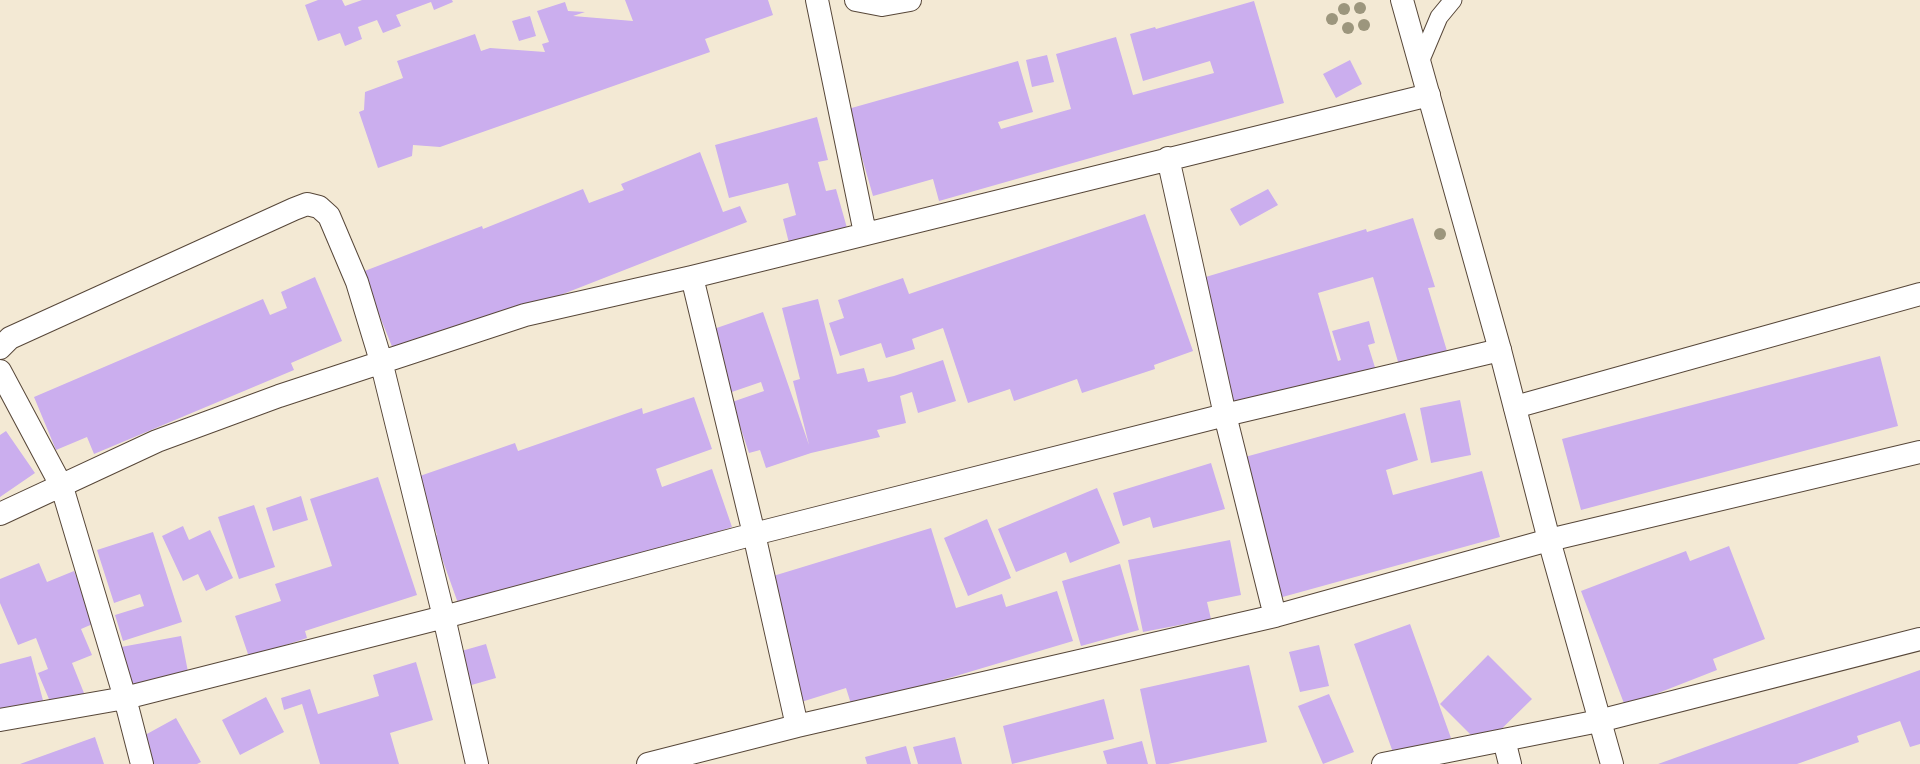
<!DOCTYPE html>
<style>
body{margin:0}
canvas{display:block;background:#f3e9d4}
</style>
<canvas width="1920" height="764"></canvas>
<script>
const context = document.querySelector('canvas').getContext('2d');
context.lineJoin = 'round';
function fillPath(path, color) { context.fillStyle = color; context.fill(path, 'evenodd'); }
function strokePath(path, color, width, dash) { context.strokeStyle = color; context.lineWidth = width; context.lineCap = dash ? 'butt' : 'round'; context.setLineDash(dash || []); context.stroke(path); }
const building = new Path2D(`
 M318 0H342L345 6 362 0H452L453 2 434 10 431 2 396 15 401 26 383 33 377 20 358 27 362 39 345 46 340 33 318 41 305 5Z
 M625 0H768L773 15 705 39 710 52 440 147 413 145 412 156 378 168 359 112 364 110 365 92 403 78 397 61 475 34 481 51 490 48 545 52 542 44 549 42 537 11 565 2 568 11 585 12 573 16 633 21Z
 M1254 1 1284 103 939 201 933 179 873 196 848 109 1018 61 1033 112 998 122 1001 129 1071 109 1056 54 1116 37 1133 95 1214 73 1210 61 1143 81 1130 34 1155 27 1156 29Z
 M530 16 536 36 519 41 512 21Z
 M1047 55 1054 82 1032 87 1026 60Z
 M1350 60 1362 84 1336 98 1323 74Z
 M817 117 828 160 818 162 826 191 836 189 847 228 789 243 783 219 796 215 788 183 729 198 715 145Z
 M700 152 723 212 740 206 747 222 397 359 362 272 482 226 483 229 583 189 589 203 624 190 621 184Z
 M1268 189 1278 205 1240 226 1230 209Z
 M1145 214 1193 351 1154 365 1155 369 1082 393 1077 379 1014 401 1010 389 968 403 943 328 912 339 915 349 886 358 881 343 840 356 829 323 844 318 838 300 903 278 909 294Z
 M1413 218 1435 287 1428 288 1447 351 1399 365 1373 277 1318 293 1338 361 1341 360 1332 331 1369 321 1375 343 1368 345 1378 377 1292 403 1287 389 1233 405 1199 279 1366 229 1367 232Z
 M315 277 342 341 291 363 294 370 94 454 87 437 56 450 34 397 263 299 270 315 287 308 281 292Z
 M818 299 837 374 864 368 868 382 894 376 943 360 956 401 918 413 912 392 900 396 906 423 877 430 880 437 811 453 766 468 760 450 749 453 732 402 764 391 761 382 726 394 705 332 763 312 809 445 793 381 800 379 782 308Z
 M1880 356 1898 426 1581 510 1562 439Z
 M694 397 712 449 656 469 662 487 712 469 732 527 464 620 434 536 437 535 417 477 515 443 518 451 642 408 643 414Z
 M1460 400 1471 455 1431 463 1420 408Z
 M1405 413 1418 460 1386 470 1393 495 1482 471 1500 537 1268 601 1245 457Z
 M6 431 35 473 0 497V435Z
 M1211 463 1225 509 1153 528 1150 517 1123 526 1113 493Z
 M378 477 417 595 305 631 307 638 249 657 235 616 281 601 275 584 332 566 310 499Z
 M1097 488 1120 543 1070 563 1066 552 1016 572 998 529Z
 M301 496 308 520 273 531 266 508Z
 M254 505 275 567 239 579 218 517Z
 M987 519 1011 578 968 596 944 538Z
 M183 526 189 540 210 530 233 578 206 591 198 574 183 581 162 536Z
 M931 528 956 608 1002 594 1006 607 1057 591 1073 641 852 707 846 688 798 703 760 580Z
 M153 532 182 622 123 641 115 615 144 606 140 594 114 603 97 550Z
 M1230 540 1241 595 1207 602 1211 619 1143 632 1128 560Z
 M1729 546 1765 639 1713 659 1717 670 1625 706 1581 591 1686 551 1690 561Z
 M39 563 47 582 74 571 95 623 81 629 92 655 72 663 86 698 54 711 38 673 48 669 36 638 18 645 0 603V579Z
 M1120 564 1139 630 1081 646 1062 581Z
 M1410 624 1451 738 1395 758 1354 644Z
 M181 636 189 677 128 688 121 647Z
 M486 644 496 678 468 686 458 652Z
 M1319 645 1329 686 1300 692 1289 652Z
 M1488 655 1532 699 1483 747 1440 704Z
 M31 656 44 704 0 716V664Z
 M416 662 433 720 390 733 399 764H320L302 704 284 710 281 698 310 689 318 714 379 696 373 675Z
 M1249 665 1267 742 1168 764H1156L1140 689Z
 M1920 670V744L1910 747 1900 721 1857 736 1859 742 1797 764H1658Z
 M1329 694 1354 752 1323 764 1298 706Z
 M266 697 284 732 240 755 222 720Z
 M1104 699 1114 739 1012 764 1003 726Z
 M176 718 201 762 197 764H150L136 740Z
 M95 737 104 764H20Z
 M955 737 962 764H918L913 747Z
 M1142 741 1148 764H1107L1103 751Z
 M906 746 911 764H867L865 757Z`);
const service = new Path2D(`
 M1420 62 1439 17 1453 0`);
const minor = new Path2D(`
 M817 0 865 233
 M1168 158 1225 415 1275 616
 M692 277 754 534 797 726
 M0 348 10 338 294 209 307 204 319 207 329 216 357 282 381 361 444 617 477 764
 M0 371 62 487 125 698 142 764
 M1515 407 1920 294
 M0 514 157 441 279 396 525 315 692 277 1429 95
 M0 720 125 698 444 617 754 534 1225 415 1500 350
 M1504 740 1510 764
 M648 764 797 726 1275 616 1549 540 1920 452
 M1383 764 1599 721 1920 639`);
const secondary = new Path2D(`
 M856 0 882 5 910 0
 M1402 0 1500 350 1549 540 1612 764`);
const trees = [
 [1360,8],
 [1344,9],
 [1332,19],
 [1364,25],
 [1348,28],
 [1440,234]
];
fillPath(building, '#cbaeee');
strokePath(service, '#574739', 19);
strokePath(minor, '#574739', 24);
strokePath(secondary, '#574739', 24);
strokePath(service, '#fff', 17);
strokePath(minor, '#fff', 22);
strokePath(secondary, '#fff', 22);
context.fillStyle = '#9c967d';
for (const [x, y] of trees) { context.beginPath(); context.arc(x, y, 6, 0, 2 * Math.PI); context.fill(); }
</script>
